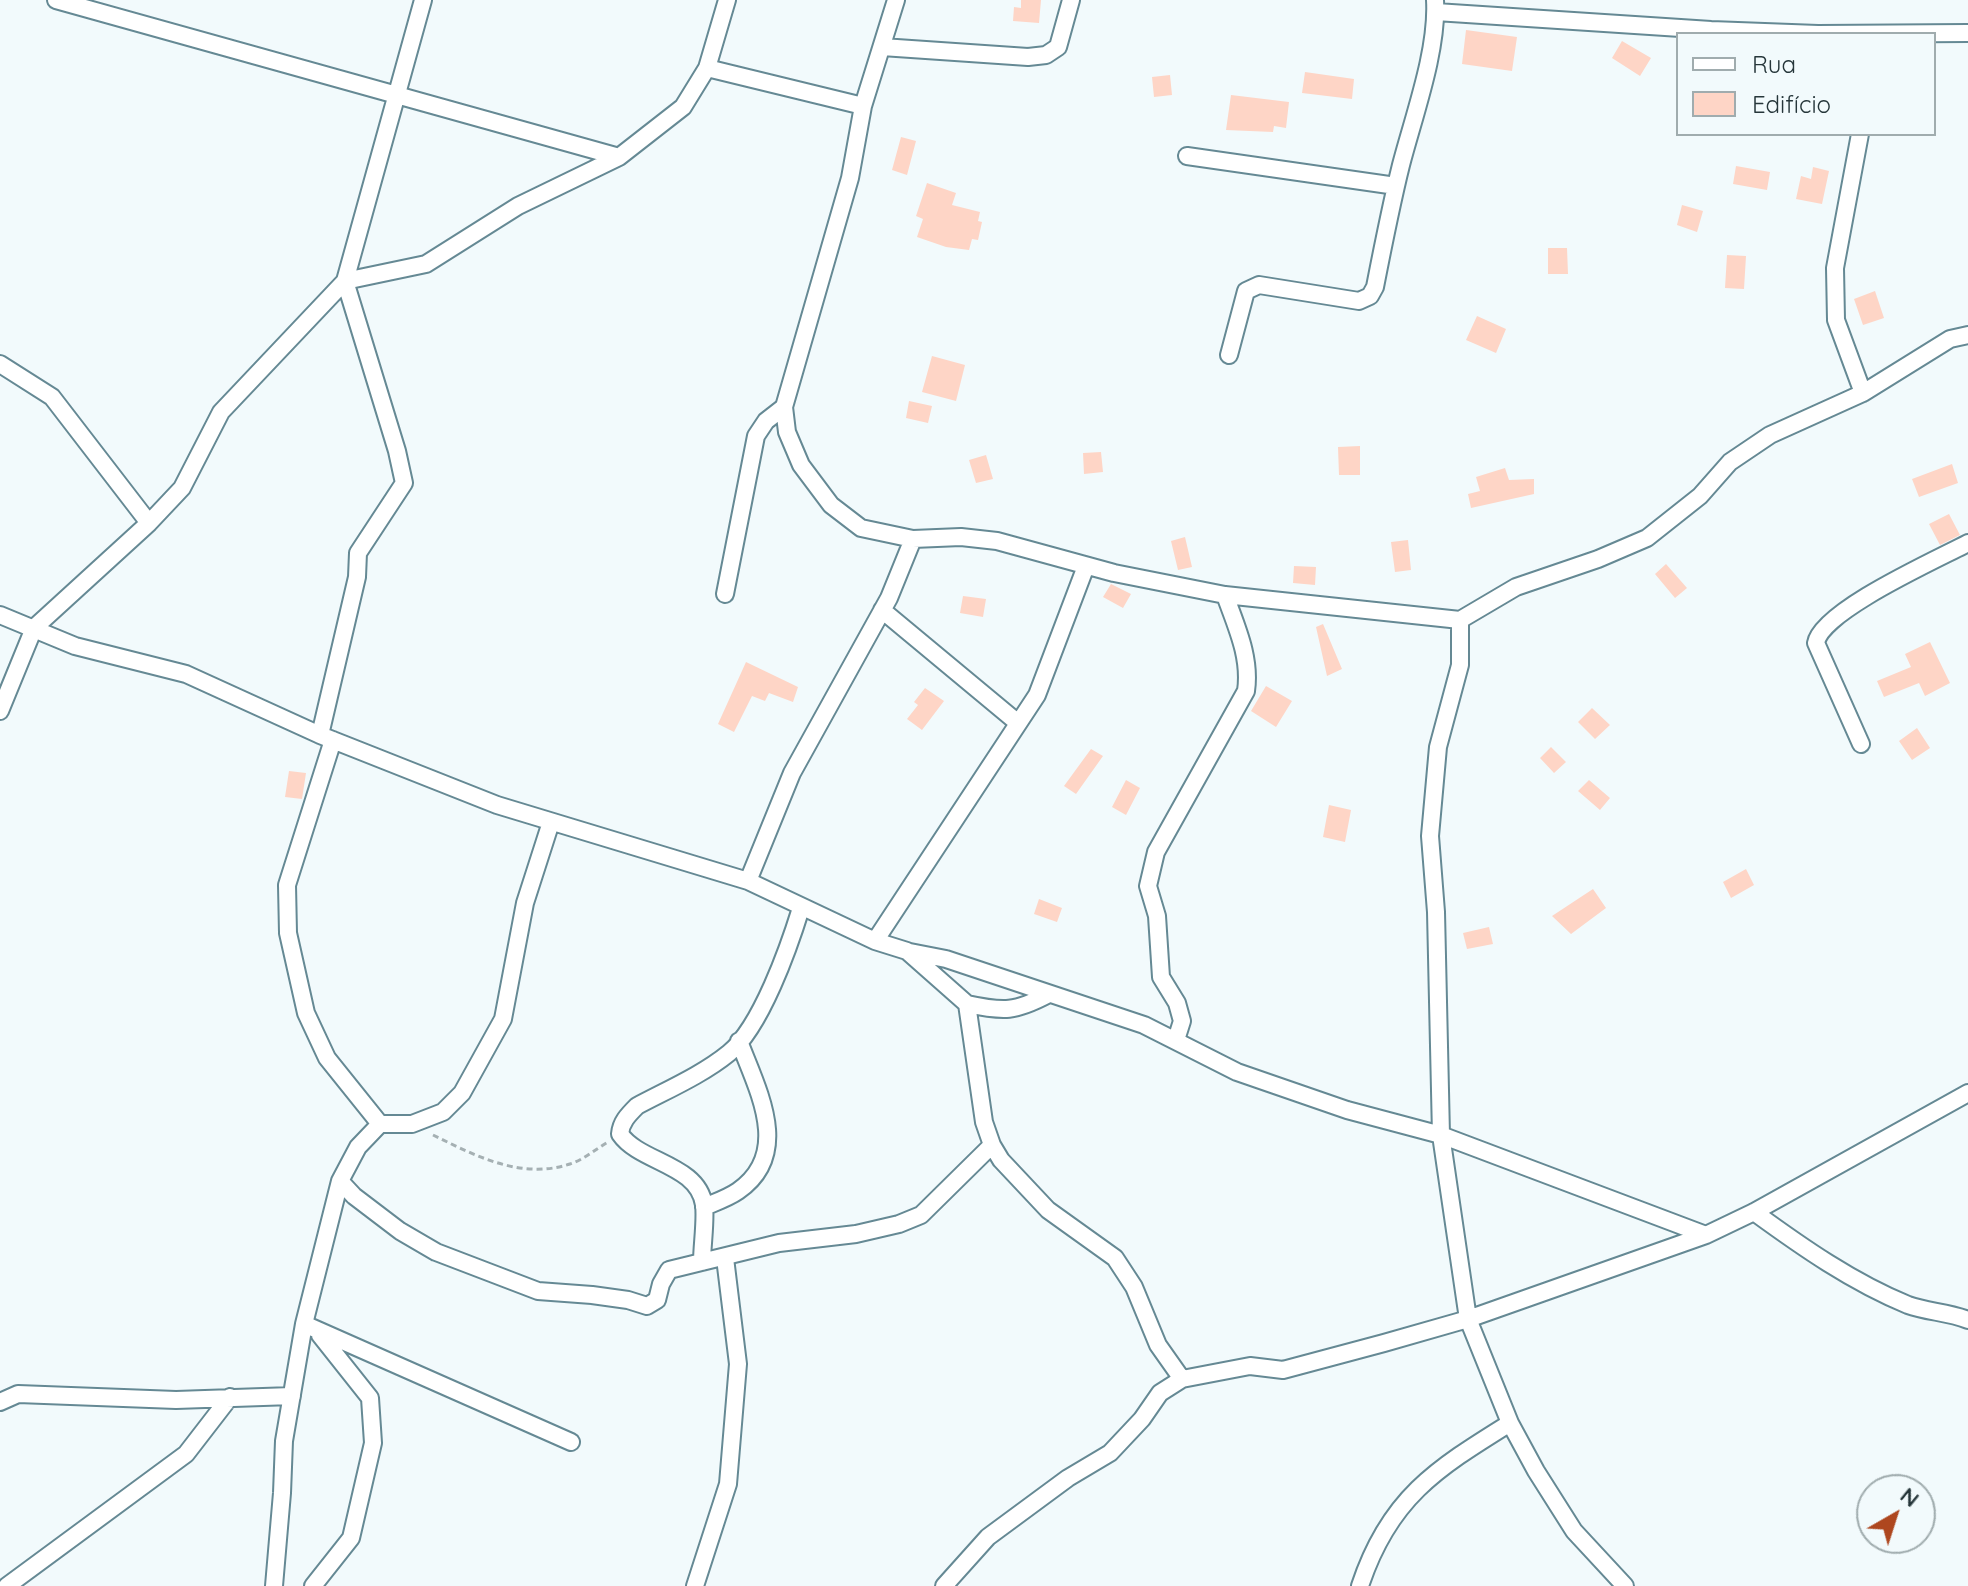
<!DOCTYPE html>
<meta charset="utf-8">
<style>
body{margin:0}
#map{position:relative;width:1968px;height:1586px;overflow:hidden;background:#f2fafc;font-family:Quicksand,sans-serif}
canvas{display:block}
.legend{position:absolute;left:1676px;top:32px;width:260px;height:104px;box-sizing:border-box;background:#f2fafc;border:2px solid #a0acae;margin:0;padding:10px 14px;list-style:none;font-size:24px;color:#26363a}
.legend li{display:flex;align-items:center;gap:16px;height:40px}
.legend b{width:40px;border:2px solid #a0acae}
.north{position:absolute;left:1856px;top:1474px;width:80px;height:80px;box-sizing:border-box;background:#f2fafc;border:2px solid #a0acae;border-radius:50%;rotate:39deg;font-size:22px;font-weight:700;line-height:32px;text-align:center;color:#26363a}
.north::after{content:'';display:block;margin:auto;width:28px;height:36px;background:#ae471f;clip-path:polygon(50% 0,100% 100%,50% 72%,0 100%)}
</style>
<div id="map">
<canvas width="1968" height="1586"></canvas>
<ul class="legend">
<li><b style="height:10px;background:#fff"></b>Rua</li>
<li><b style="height:22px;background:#fed5c6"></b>Edifício</li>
</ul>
<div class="north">N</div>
</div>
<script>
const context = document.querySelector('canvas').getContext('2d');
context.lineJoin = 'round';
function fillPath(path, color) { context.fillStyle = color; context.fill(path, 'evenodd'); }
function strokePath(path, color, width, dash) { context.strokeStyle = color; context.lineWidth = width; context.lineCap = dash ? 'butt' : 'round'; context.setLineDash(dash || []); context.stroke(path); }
const building = new Path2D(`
 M1021 0H1041L1039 23 1013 21 1014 7 1021 8Z
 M1466 30 1517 37 1512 71 1462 64Z
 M1622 41 1651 58 1640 76 1612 58Z
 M1305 72 1354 79 1352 99 1302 93Z
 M1170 75 1172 95 1154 97 1152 77Z
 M1231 95 1289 102 1286 128 1274 126 1273 132 1226 130Z
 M901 137 916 141 907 175 892 170Z
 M1736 166 1770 172 1767 190 1733 184Z
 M1813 167 1829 171 1822 204 1796 199 1801 176 1811 179Z
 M927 183 956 193 952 205 980 212 978 221 982 222 978 240 972 239 969 250 946 247 917 237 923 219 916 216Z
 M1682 205 1703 211 1697 232 1677 225Z
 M1548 248H1567L1568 274H1548Z
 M1727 255 1746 256 1744 289 1725 288Z
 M1875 291 1884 318 1863 325 1854 299Z
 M1477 316 1506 329 1496 353 1466 340Z
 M932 356 965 365 956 401 922 392Z
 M909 401 932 406 928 423 906 418Z
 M1360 446V475H1339L1338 447Z
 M1101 452 1103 472 1084 474 1083 453Z
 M986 455 993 479 976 483 969 460Z
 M1952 464 1958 483 1919 497 1912 479Z
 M1505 468 1509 480 1534 479V494L1471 508 1468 494 1480 491 1476 477Z
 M1949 514 1960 535 1940 545 1929 524Z
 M1185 537 1192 567 1178 570 1171 541Z
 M1408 540 1411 570 1395 572 1391 542Z
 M1666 564 1687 588 1675 598 1655 574Z
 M1294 566 1316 567 1315 585 1293 583Z
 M1111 584 1131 594 1123 608 1103 597Z
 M963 596 986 599 983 617 960 613Z
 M1323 624 1342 669 1327 676 1316 627Z
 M1930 642 1950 683 1925 696 1919 683 1884 697 1877 681 1911 667 1905 654Z
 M746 662 798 687 793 702 769 693 765 701 752 696 734 732 718 724Z
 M1266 686 1292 701 1276 727 1251 711Z
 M925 688 944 701 922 730 907 719 918 705 914 702Z
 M1592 708 1610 725 1595 739 1578 722Z
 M1917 728 1930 748 1912 760 1899 741Z
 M1551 747 1566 762 1554 773 1540 758Z
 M1091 749 1103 756 1076 794 1064 786Z
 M289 771 306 773 302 799 285 797Z
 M1126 780 1140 788 1126 815 1112 807Z
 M1589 780 1610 798 1600 810 1578 791Z
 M1329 805 1351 810 1345 842 1323 837Z
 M1746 869 1754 885 1731 898 1723 882Z
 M1593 889 1606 908 1571 934 1552 916Z
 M1039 899 1062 908 1057 922 1034 914Z
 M1489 927 1493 944 1467 949 1463 933Z`);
const path = new Path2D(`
 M433 1135C476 1156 521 1180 570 1164 583 1160 596 1149 608 1142`);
const minor = new Path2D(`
 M56 0 619 157
 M423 0 345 281 426 264 518 206 619 157 683 107 707 68
 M727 0 707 68 863 106
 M896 0 863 106 850 178 784 407 787 432 801 465 831 505 861 528 913 539 961 537 997 541 1114 573 1225 595 1460 620 1516 587 1598 559 1647 538 1700 496 1730 462 1770 435 1863 393 1950 339 1968 335
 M1436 12 1711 30 1818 34 1968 33
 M882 47 1028 57 1046 55 1058 47 1071 0
 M1860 134 1835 268 1836 320 1863 393
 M1187 156 1396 186
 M1229 355 1246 291 1259 285 1359 301 1370 296 1375 287C1383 246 1391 205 1401 165 1414 115 1438 50 1435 0
 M0 364 52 397 149 523 182 488 221 412 345 281 397 451 404 483 358 553 357 577 320 735
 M725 594 756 436 766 421 784 407
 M882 610 1018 723
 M0 615 75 646 186 674 320 735 497 805 748 881 875 941 907 951 967 1004 984 1122 992 1145 1001 1160 1048 1210 1115 1258 1134 1287 1158 1345 1182 1379
 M1460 620V665L1438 747 1430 836 1436 912 1441 1135 1468 1319 1510 1423 1536 1471 1574 1531 1625 1586
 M0 711 34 628 149 523
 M333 740 287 885 288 933 306 1013 327 1058 380 1124
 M1861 744 1816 643C1821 611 1938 559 1968 543
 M748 881 792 773 889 598 913 539
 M875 941 1037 695 1086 566
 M910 952 946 959 1144 1025 1237 1072 1347 1110 1441 1135 1706 1235
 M967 1004C1004 1012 1015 1012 1049 994
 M1176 1040 1182 1021 1177 1003 1161 977 1157 916 1148 886 1156 852 1246 691C1251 657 1236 626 1225 595
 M340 1181 354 1196 400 1231 436 1252 538 1291 592 1295 628 1300 647 1306 657 1300 661 1284 669 1270 779 1243 856 1234 899 1224 921 1215 992 1145
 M704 1207C716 1202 728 1198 738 1191 793 1153 757 1089 739 1041
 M1754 1212C1802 1247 1852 1282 1908 1305 1927 1312 1949 1312 1968 1320
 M702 1262C702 1246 706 1220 704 1205 698 1164 640 1163 620 1134 621 1122 628 1115 637 1106 667 1090 702 1075 729 1053 761 1027 789 947 801 908
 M304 1324 571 1442
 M0 1402 18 1394 176 1400 292 1396
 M7 1586 186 1454 230 1397
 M274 1586 282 1493 284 1441 304 1324 340 1181 358 1147 380 1124H412L443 1112 462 1093 503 1019 525 903 551 822
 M313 1586 351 1538 373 1443 370 1398 320 1335
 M695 1586 728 1484 738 1364 725 1258
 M944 1586 988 1537 1068 1478 1110 1453 1142 1419 1160 1393 1182 1379 1250 1366 1283 1370 1384 1343 1468 1319 1706 1235 1754 1212 1968 1093
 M1360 1586C1389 1498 1436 1469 1510 1423`);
fillPath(building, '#fed5c6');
strokePath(minor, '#658994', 20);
strokePath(path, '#a5b0b3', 3, [6, 4]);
strokePath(minor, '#fff', 16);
</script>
